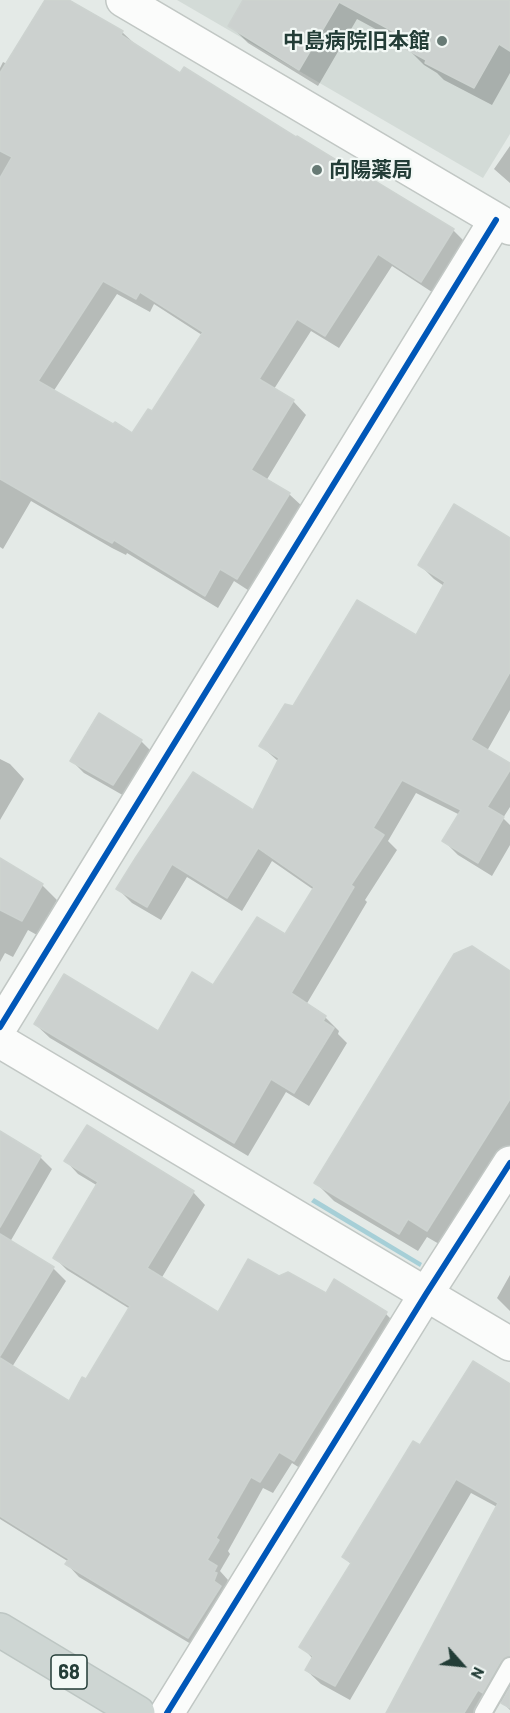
<!DOCTYPE html>
<meta charset="utf-8">
<style>
body{margin:0}
#map{position:relative;width:510px;height:1713px;overflow:hidden;background:#e4eae7;font-family:Barlow,sans-serif}
canvas{display:block}
.north{position:absolute;left:432px;top:1635px;width:60px;height:60px;-webkit-text-stroke:4px #f3f9f6;paint-order:stroke;rotate:117deg;font-size:16px;font-weight:700;line-height:24px;text-align:center;color:#233d37}
.north::after{content:'';display:block;margin:auto;width:21px;height:27px;background:#233d37;clip-path:polygon(50% 0,100% 100%,50% 72%,0 100%)}
</style>
<div id="map">
<canvas width="510" height="1713"></canvas>
<div class="north">N</div>
</div>
<script>
const context = document.querySelector('canvas').getContext('2d');
context.lineJoin = 'round';
function fillPath(path, color) { context.fillStyle = color; context.fill(path, 'evenodd'); }
function strokePath(path, color, width, dash) { context.strokeStyle = color; context.lineWidth = width; context.lineCap = dash ? 'butt' : 'round'; context.setLineDash(dash || []); context.stroke(path); }
function label(font, color, halo, rows, align = 'center') {
  context.font = font + ' Barlow,"Noto Sans JP",sans-serif'; context.lineWidth = 4.5; context.setLineDash([]); context.textBaseline = 'middle'; context.strokeStyle = halo; context.fillStyle = color; for (const [text, x, y, turn = 0] of rows) {
    context.save(); context.translate(x, y); context.rotate((+turn || 0) * Math.PI / 180); context.textAlign = isNaN(turn) ? turn : align; if (halo) context.strokeText(text, 0, 0); context.fillText(text, 0, 0); context.restore();
  }
}
const built = new Path2D(`
 M177 0H510V134L483 178Z`);
const water = new Path2D(`
 M314 1198 422 1263 420 1267 311 1202Z`);
const shadow = new Path2D(`
 M47 0H66L122 32 136 45 181 75 453 230 466 243 435 294 392 266 339 348 311 331 274 389 293 401 306 415 266 481 289 494 303 507 251 592 234 581 218 608 127 553 126 555 112 548 31 501 3 549 0 547V68L3 62 7 64ZM117 294 150 312 154 304 202 335 152 413 132 435 53 392Z
 M245 0H510V73L492 105 444 80 437 73 424 65 406 47 407 46 357 19 318 86 248 43 230 25Z
 M510 146V183L494 169Z
 M510 539V710L487 751 510 764V807L503 818 510 825V845L492 876 458 855 444 841 460 815 416 793 388 841 397 850 365 900 367 902 306 1005 325 1017 339 1031 338 1034 347 1043 309 1106 286 1092 248 1156 50 1038 35 1024 159 1033 213 987 286 936 314 890 272 861 242 911 187 877 161 920 132 903 118 889 254 812 279 762 261 746 293 708 417 637 444 586 434 579 420 565Z
 M141 741 153 753 126 797 84 773 72 761Z
 M0 759 10 764 24 779 0 820Z
 M0 860 42 885 57 900 37 935 28 930 13 957 5 953 0 962Z
 M510 973V1146L446 1248 427 1237 418 1251 334 1201 315 1182Z
 M0 1133 40 1157 52 1169 10 1242 53 1268 66 1281 12 1367 70 1403 87 1381 130 1309 67 1270 55 1258 98 1186 78 1174 66 1161 193 1192 205 1205 161 1279 218 1314 279 1278 327 1296 386 1314 398 1326 306 1472 292 1463 273 1493 263 1488 228 1551 230 1554 220 1571 228 1580 226 1585 228 1587 201 1650 79 1577 67 1564 69 1562 0 1519Z
 M510 1275V1311L497 1298Z
 M510 1386V1710L501 1701 498 1706 493 1704 487 1713H421L497 1507 471 1493 350 1700 321 1684 306 1670 313 1659 301 1646 351 1564 344 1557 421 1447Z`);
const building = new Path2D(`
 M45 0H69L123 31 121 35 180 73 184 67 296 137 297 136 369 180 370 178 454 229 421 282 378 254 325 336 297 319 259 379 294 400 251 470 290 493 237 579 220 569 205 596 114 540 112 543 97 535 0 479V178L12 157 0 151V73ZM103 281 136 299 140 292 203 332 152 411 148 409 132 433 115 422 113 424 38 381Z
 M243 0H510V51L499 44 474 88 425 63 426 60 404 48 409 40 339 2 299 70 228 26Z
 M454 504 510 538V672L471 740 510 763V770L487 807 504 817 478 863 442 841 461 810 402 780 373 828 384 835 351 885 354 887 291 993 326 1016 323 1021 334 1028 294 1093 271 1079 234 1143 34 1024 64 974 158 1031 192 972 213 985 257 917 285 934 314 887 258 848 227 898 172 864 147 907 116 889 136 857 193 772 253 810 279 758 259 746 285 704 293 706 357 600 416 635 445 582 418 565Z
 M99 713 142 740 113 785 70 761Z
 M0 858 43 884 22 921 0 910Z
 M472 946 510 971V1099L427 1231 408 1219 399 1234 314 1183 454 954Z
 M87 1125 194 1191 147 1268 218 1312 248 1259 279 1276 288 1272 326 1293 334 1279 387 1312 294 1461 279 1452 260 1482 251 1477 216 1538 219 1540 207 1560 217 1566 214 1572 217 1573 214 1581 221 1586 188 1638 65 1564 69 1559 0 1516V1358L69 1401 82 1377 86 1379 130 1306 53 1258 98 1182 64 1161Z
 M0 1131 41 1156 0 1227Z
 M0 1234 54 1267 0 1356Z
 M473 1361 510 1384V1656L501 1661 483 1693 478 1690 464 1713H386L498 1503 456 1479 335 1686 305 1670 313 1656 299 1647 351 1563 342 1557 413 1441 420 1445Z
 M510 1687V1708L501 1703Z`);
const lane = new Path2D(`
 M483 1713 510 1666`);
const street = new Path2D(`
 M123 0 510 228
 M0 1027 496 220
 M0 1041 510 1344
 M167 1713 426 1294 510 1163`);
const primary = new Path2D(`
 M0 1630 138 1713`);
const cycleway = new Path2D(`
 M0 1027 496 220
 M167 1713 426 1294 510 1163`);
const markers = [
 [442,41,6,"#677a75"],
 [317,170,6,"#677a75"]
];
const shields = [
 [69,1672,36]
];
const shieldNames = [
 ["68",69,1672]
];
const poiNames = [
 ["中島病院旧本館",430,41],
 ["向陽薬局",329,170,"left"]
];
fillPath(built, '#d3dbd7');
fillPath(water, '#a6cfd7');
fillPath(shadow, '#0003');
fillPath(building, '#ccd1cf');
strokePath(building, '#cdd3d0', 1.5);
strokePath(lane, '#c1c7c4', 20);
strokePath(street, '#c1c7c4', 36);
strokePath(primary, '#bdc6c3', 36);
strokePath(lane, '#fbfcfb', 16);
strokePath(street, '#fbfcfb', 33);
strokePath(primary, '#ced6d3', 33);
strokePath(cycleway, '#0057b8', 6);
for (const [x, y, r, color] of markers) { const dot = new Path2D(); dot.arc(x, y, r, 0, 2 * Math.PI); context.fillStyle = color; context.fill(dot); strokePath(dot, '#f3f9f6', 2); }
for (const [x, y, w] of shields) { const box = new Path2D(); box.roundRect(x - w / 2, y - 17, w, 34, 4.5); context.fillStyle = '#f3f9f6'; context.fill(box); strokePath(box, '#233d37', 1.5); }
label('bold 20px', '#233d37', null, shieldNames);
label('bold 21px', '#233d37', '#f3f9f6', poiNames, 'right');
</script>
